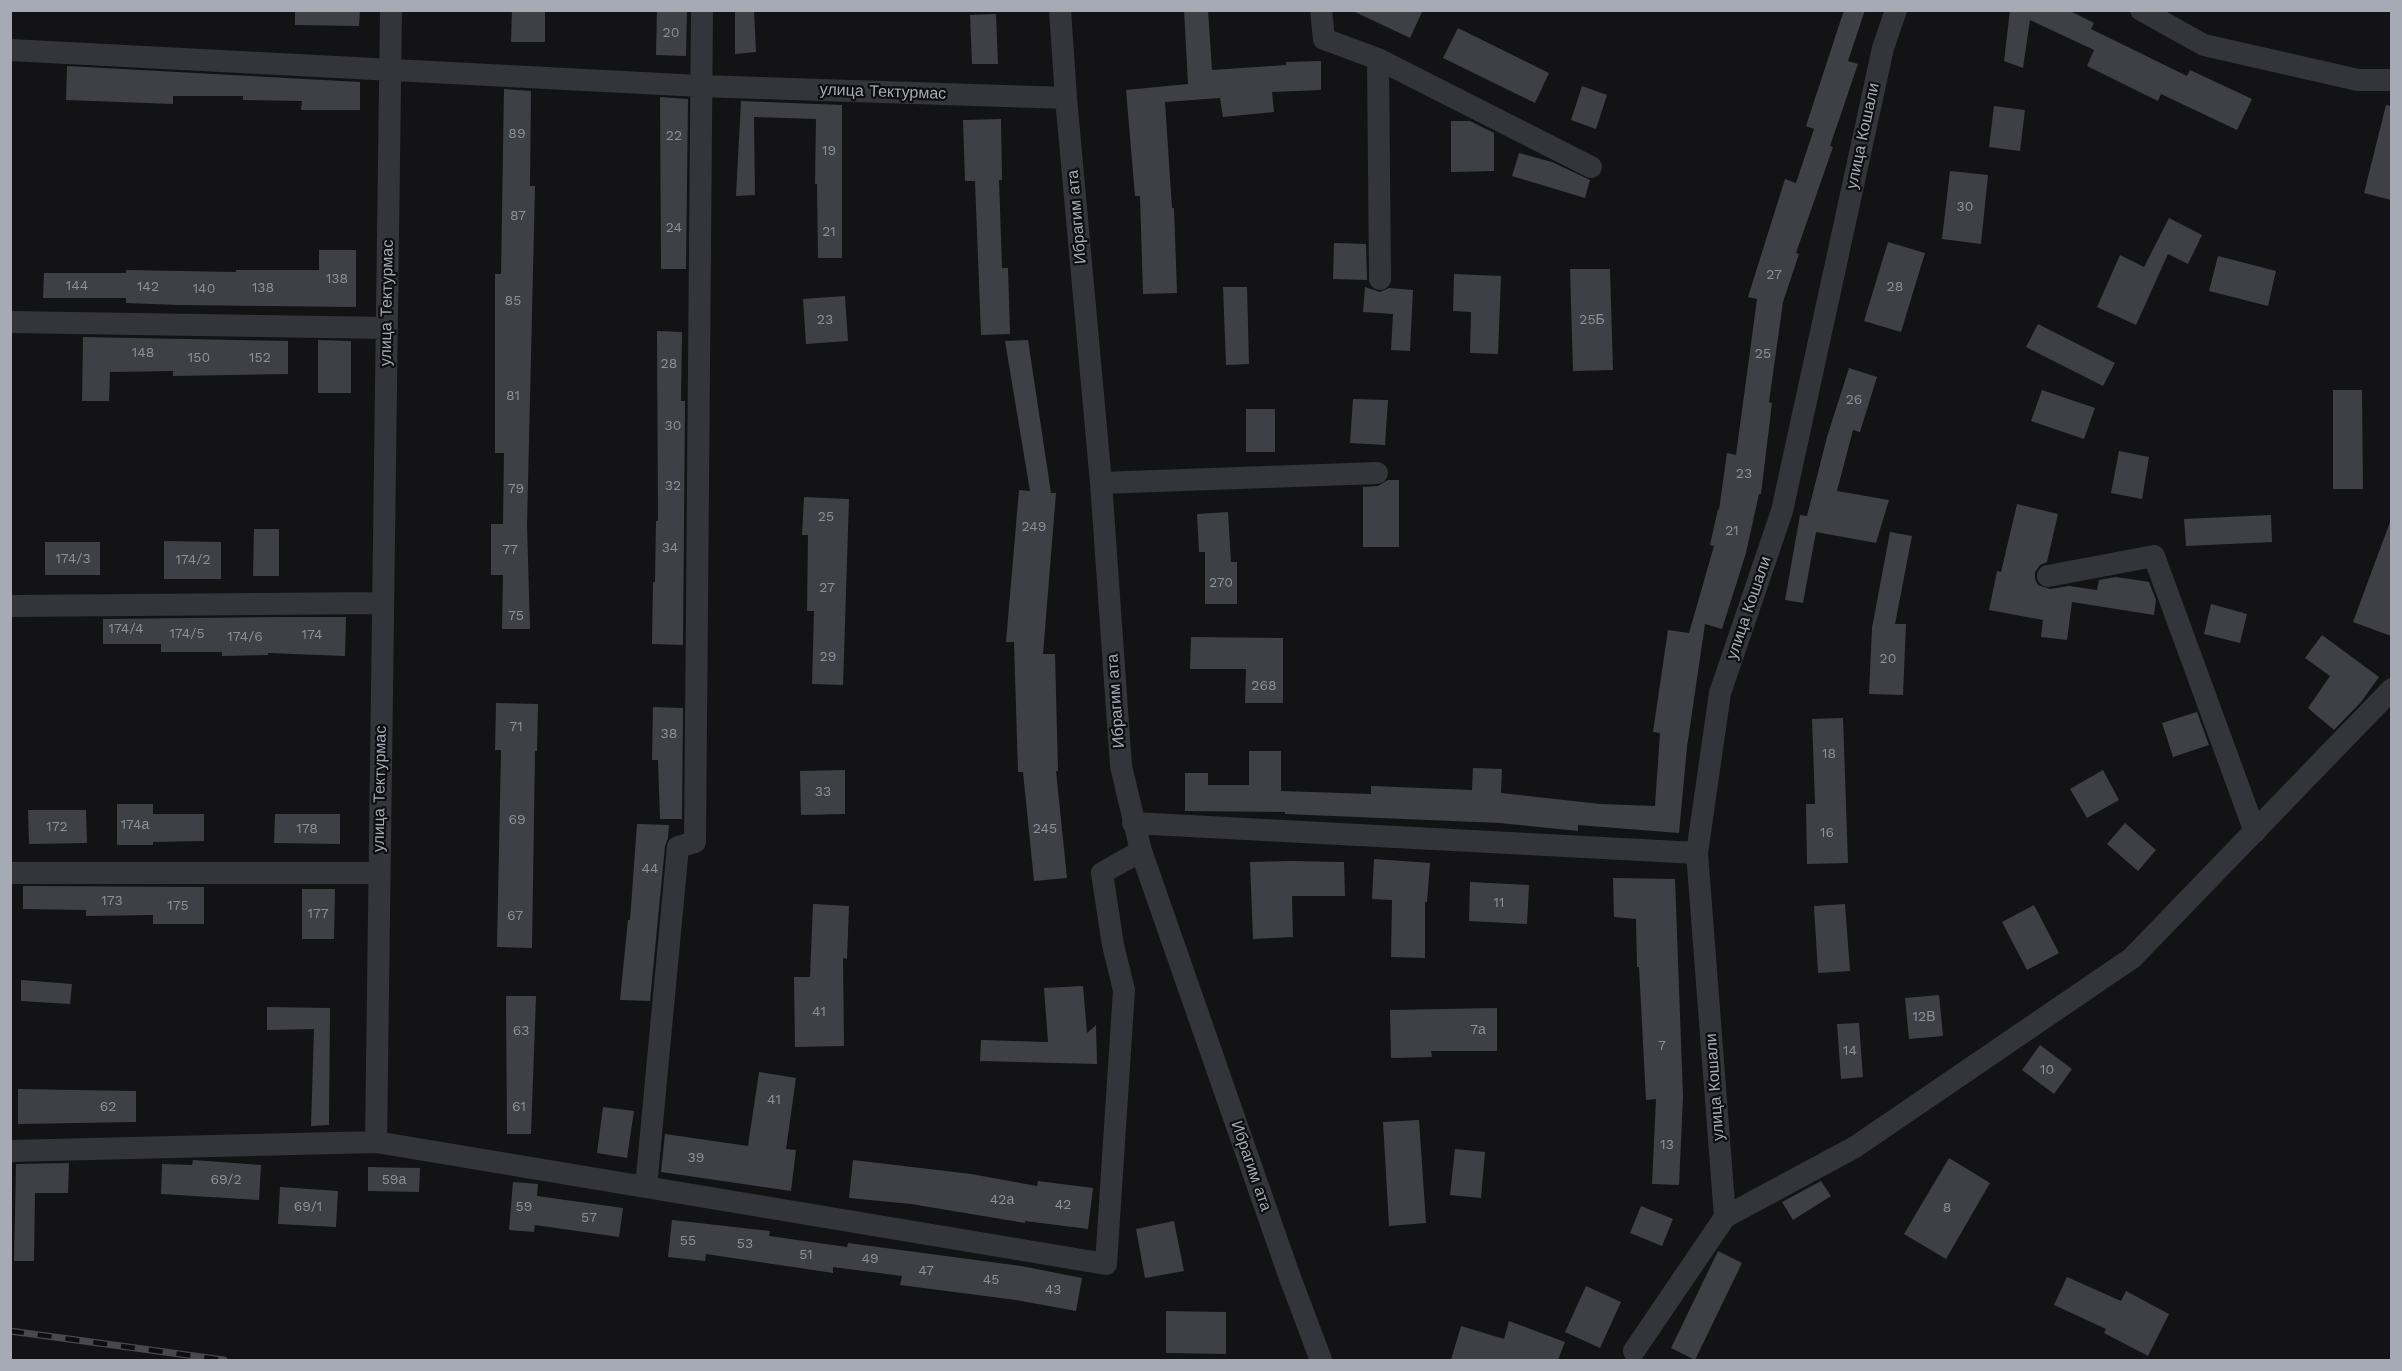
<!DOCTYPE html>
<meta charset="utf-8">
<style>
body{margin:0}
#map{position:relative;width:2402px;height:1371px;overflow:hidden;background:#131315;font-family:"Work Sans",sans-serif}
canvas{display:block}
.frame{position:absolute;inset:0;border:12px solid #a5aab5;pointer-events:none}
</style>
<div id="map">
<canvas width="2402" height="1371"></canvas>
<div class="frame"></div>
</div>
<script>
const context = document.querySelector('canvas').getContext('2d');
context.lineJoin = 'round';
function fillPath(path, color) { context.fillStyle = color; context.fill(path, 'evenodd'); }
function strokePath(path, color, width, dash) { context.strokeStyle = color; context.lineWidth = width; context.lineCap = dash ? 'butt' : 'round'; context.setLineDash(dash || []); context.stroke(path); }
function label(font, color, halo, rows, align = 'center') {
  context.font = font + ' "Work Sans",sans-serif'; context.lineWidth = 4.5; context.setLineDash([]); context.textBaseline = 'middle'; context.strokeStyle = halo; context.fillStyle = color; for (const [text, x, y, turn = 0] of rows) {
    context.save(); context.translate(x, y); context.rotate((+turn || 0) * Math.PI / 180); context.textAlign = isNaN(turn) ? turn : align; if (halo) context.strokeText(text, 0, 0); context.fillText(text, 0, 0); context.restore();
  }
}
const building = new Path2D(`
 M295 10H360L359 26 295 25Z
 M512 10H545V42H511Z
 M657 10H687L686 56 656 55Z
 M735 10H754L756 52 735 54Z
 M1184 10H1208L1212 70 1286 65V62L1321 61V90L1272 92 1274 112 1223 117 1220 98 1165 102 1172 208H1174L1177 293 1143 294 1140 196H1135L1126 90 1188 84Z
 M1351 10H1423L1410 38Z
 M1844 10H1865L1848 61 1858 64 1830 146 1833 147 1796 253 1799 254 1783 302 1769 402 1772 403 1761 494H1759L1746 553 1722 629 1705 624 1687 747 1679 833 1578 825V831L1500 823 1285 814V812L1185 811V773H1208V785H1249V751H1281V791L1371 794V786L1472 790 1473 768 1502 769 1501 793 1600 804 1655 806 1660 733 1653 732 1668 630 1689 633 1714 546 1710 545 1718 509 1719 510 1727 453 1736 455 1757 299 1748 297 1785 179 1796 183 1814 129 1806 126Z
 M2010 10H2068L2094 23 2091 29 2187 76 2190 70 2252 99 2237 130 2161 94 2158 101 2087 66 2094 50 2030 20 2023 68 2004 61Z
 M996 14 998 64H972L970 15Z
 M1458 28 1549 73 1535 103 1443 58Z
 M67 66 360 82V110H301L302 101 243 100V96H173V104L66 100Z
 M1582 86 1607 95 1596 129 1571 120Z
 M504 89 531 91 530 186H535L527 525 530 629H502L503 575H491V524H503L504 453H495V274H501Z
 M660 97 688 99 686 269H661Z
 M741 101 842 105V258H818L817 184H815L816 119 754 117 755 195 736 196Z
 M2386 105 2391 106V200L2364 193Z
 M1994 106 2025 110 2020 151 1989 147Z
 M1001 119 1002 180H999L1002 268H1008L1010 334 981 335 975 181H965L963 120Z
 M1451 121H1470L1494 133V171L1451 172Z
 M1519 153 1552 162 1590 180 1585 198 1512 176Z
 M1950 171 1988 175 1981 244 1942 239Z
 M2169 218 2202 235 2188 264 2168 254 2136 325 2097 307 2120 255 2144 267Z
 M1888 242 1925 253 1901 332 1864 321Z
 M1334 243 1366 244 1367 280 1333 279Z
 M319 250H356V307L179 305 126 303V298H43L44 273H126V270L236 272V270H319Z
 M2218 256 2276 271 2268 306 2209 291Z
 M1570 269H1610L1613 370 1573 371Z
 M1454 274 1501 276 1498 354 1470 353 1471 312 1453 311Z
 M1223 287H1247L1249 364 1226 365Z
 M1365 287 1380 292 1389 288 1413 290 1410 351 1391 350 1393 314 1363 312Z
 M845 296 848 341 806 344 803 299Z
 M2038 324 2115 363 2103 386 2026 347Z
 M657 331 682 332 681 401H685L683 645 652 644 653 582H655L656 521H658Z
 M83 337 288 341V374L173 376V371L110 372 109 401H82Z
 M318 340 351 341V393H318Z
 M1028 340 1051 493H1056L1043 654H1055L1058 771H1056L1067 878 1034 881 1023 772H1018L1014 642H1006L1019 490 1030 491 1005 341Z
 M1849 368 1877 377 1860 432 1853 430 1837 491 1889 500 1876 543 1816 532 1803 603 1785 600 1800 515 1807 516 1827 437Z
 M2042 390 2095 408 2084 439 2031 421Z
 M2333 390H2362L2363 489H2333Z
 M1353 399 1388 400 1385 445 1350 443Z
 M1246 409H1275V452H1246Z
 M2119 451 2149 457 2142 499 2111 493Z
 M1388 480H1399V547H1363V487L1378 486Z
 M804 497 849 499 843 685 812 684 814 611H807L808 535H802Z
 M2017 504 2058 514 2047 562 2040 565 2035 572V579L2038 585 2050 589 2069 586 2097 590 2099 580 2116 577 2149 582 2156 600 2154 615 2072 602 2067 640 2041 637 2043 620 1989 610 1997 571 2001 572Z
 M1228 512 1231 562H1237V604H1205V552H1199L1197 514Z
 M2271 515 2272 542 2186 546 2184 519Z
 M2390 522H2391V636L2353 622Z
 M254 529H279V576H253Z
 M1890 532 1912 536 1895 624H1906L1903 695 1869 694 1872 628Z
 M164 541 221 542V579H164Z
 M45 542H100V575H45Z
 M2211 604 2247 614 2240 643 2204 634Z
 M279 617H346L345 656 268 653V655L222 656V652H161V644H103V619Z
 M2322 635 2379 677 2361 702 2334 730 2308 708 2330 676 2305 658Z
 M1191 637 1283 638V703H1245L1246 669H1190Z
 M496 703 538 704 537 751H535L532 948 497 947 501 750H495Z
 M653 707 683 708 682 819H660L658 760H652Z
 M2197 712 2209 745 2173 757 2162 723Z
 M1843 718 1848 863 1807 864 1806 804H1815L1812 719Z
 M845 770V814L801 815 800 771Z
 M2103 770 2119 800 2087 818 2070 789Z
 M117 804H153V814H204V841L153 842V845H117Z
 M28 810H86L87 843 29 844Z
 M275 814H340V844L274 843Z
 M2125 823 2156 850 2138 871 2107 844Z
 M637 824 669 825 668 838 665 846 650 1001 620 1000 628 920H630Z
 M1374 859 1430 863 1427 902H1425V958L1391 957 1392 900 1372 899Z
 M1291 861 1344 862 1345 896H1292L1293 937 1253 939 1250 862Z
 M1613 878 1675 879 1683 1097 1679 1185 1652 1184 1656 1099 1646 1100 1639 967H1637L1636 919 1614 917Z
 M1470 882 1529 885 1527 924 1469 921Z
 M23 886 204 887V924H153V915L86 916V910L23 909Z
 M302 889H335L334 939H302Z
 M813 904 849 906 847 959 843 958 844 1046 795 1047 794 977H810Z
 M1845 904 1850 971 1818 973 1814 906Z
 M2034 905 2059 953 2027 970 2002 922Z
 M21 980 72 984 70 1004 21 1001Z
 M1083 986 1087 1033 1096 1025 1097 1064 980 1061 981 1040 1048 1042 1044 988Z
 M1939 995 1943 1036 1909 1039 1905 998Z
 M506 996H536L531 1134H507Z
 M267 1007 330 1008 329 1125 311 1126 314 1029 267 1030Z
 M1497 1008V1051H1431L1432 1057 1391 1058 1390 1010Z
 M1859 1023 1863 1077 1841 1079 1837 1024Z
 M2040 1045 2072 1069 2054 1094 2022 1070Z
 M759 1072 796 1078 786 1149 796 1150 791 1191 661 1172 665 1134 748 1146Z
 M18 1089 136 1091V1122L18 1124Z
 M603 1107 634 1111 627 1158 597 1153Z
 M1419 1120 1426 1223 1389 1226 1383 1122Z
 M1455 1149 1485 1152 1481 1198 1450 1195Z
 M1949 1158 1990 1183 1946 1259 1904 1234Z
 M193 1160 261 1165 259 1200 161 1194 162 1164 192 1165Z
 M853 1160 971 1174 1037 1186 1038 1181 1093 1188 1088 1229 1025 1221V1223L911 1204 849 1198Z
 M69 1163 68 1193H35L34 1261H14L16 1164Z
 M368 1167 420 1168 419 1192 368 1191Z
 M1821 1181 1831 1196 1793 1220 1782 1202Z
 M513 1182 538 1184 537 1196 623 1208 619 1237 535 1225 534 1232 509 1230Z
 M280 1187 338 1191 336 1227 278 1224Z
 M1641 1206 1673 1219 1662 1246 1630 1233Z
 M672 1220 770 1231 769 1236 847 1247 848 1243 1021 1266 1082 1278 1076 1311 1016 1300 900 1285 902 1276 833 1267V1273L706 1254 705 1261 668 1257Z
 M1174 1221 1184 1271 1145 1278 1136 1229Z
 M1718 1251 1742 1263 1695 1360 1671 1348Z
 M2067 1277 2121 1301 2126 1291 2169 1314 2148 1356 2104 1333 2106 1329 2054 1305Z
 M1586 1286 1621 1302 1600 1348 1565 1332Z
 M1166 1311 1226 1312V1354L1166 1353Z
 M1509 1321 1565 1342 1558 1360H1451L1461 1326 1504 1339Z`);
const minor = new Path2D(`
 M1060 10 1066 98 1101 483 1121 766 1141 851 1289 1275 1321 1360
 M1321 10 1324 39 1378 59 1380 279
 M2141 10 2204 45 2358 80H2392
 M10 50 700 86 1066 98
 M1378 59 1591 167
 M10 322 387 328
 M1101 483 1377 473
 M2048 576 2154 556 2255 832
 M10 606 383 603
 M1133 823 1697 853
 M10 873H379
 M376 1142 1106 1264 1124 990 1113 945 1102 873 1141 851
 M10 1151 376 1142 391 10
 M646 1187 678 847 695 842 702 10
 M1725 1217 1697 853 1720 693 1782 511 1883 48 1896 10
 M1634 1351 1725 1217 1855 1147 2132 958 2392 689`);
const rail = new Path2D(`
 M10 1331 224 1360`);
const numberNames = [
 ["20",671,33],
 ["89",517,134],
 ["22",674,136],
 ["19",829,151],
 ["30",1965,207],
 ["87",518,216],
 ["24",674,228],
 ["21",829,232],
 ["27",1774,275],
 ["138",337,279],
 ["144",77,286],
 ["142",148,287],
 ["28",1895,287],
 ["138",263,288],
 ["140",204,289],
 ["85",513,301],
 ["23",825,320],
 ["25Б",1592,320],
 ["148",143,353],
 ["25",1763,354],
 ["150",199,358],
 ["152",260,358],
 ["28",669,364],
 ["81",513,396],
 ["26",1854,400],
 ["30",673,426],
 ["23",1744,474],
 ["32",673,486],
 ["79",516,489],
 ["25",826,517],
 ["249",1034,527],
 ["21",1732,531],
 ["34",670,548],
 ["77",510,550],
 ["174/3",73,559],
 ["174/2",193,560],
 ["270",1221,583],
 ["27",827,588],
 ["75",516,616],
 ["174/4",126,629],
 ["174/5",187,634],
 ["174",312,635],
 ["174/6",245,637],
 ["29",828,657],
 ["20",1888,659],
 ["268",1264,686],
 ["71",516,727],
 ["38",669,734],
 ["18",1829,754],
 ["33",823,792],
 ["69",517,820],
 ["174а",135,825],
 ["172",57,827],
 ["178",307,829],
 ["245",1045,829],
 ["16",1827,833],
 ["44",650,869],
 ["173",112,901],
 ["11",1499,903],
 ["175",178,906],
 ["177",318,914],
 ["67",515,916],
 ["41",819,1012],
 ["12В",1924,1017],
 ["7а",1478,1030],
 ["63",521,1031],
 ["7",1662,1046],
 ["14",1850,1051],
 ["10",2047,1070],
 ["41",774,1100],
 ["62",108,1107],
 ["61",519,1107],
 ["13",1667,1145],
 ["39",696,1158],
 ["69/2",226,1180],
 ["59а",394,1180],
 ["42а",1002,1200],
 ["42",1063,1205],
 ["69/1",308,1207],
 ["59",524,1207],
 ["8",1947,1208],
 ["57",589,1218],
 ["55",688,1241],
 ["53",745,1244],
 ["51",806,1255],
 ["49",870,1259],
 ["47",926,1271],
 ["45",991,1280],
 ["43",1053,1290]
];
const streetNames = [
 ["улица Тектурмас",883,92,2],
 ["улица Кошали",1863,136,-78],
 ["Ибрагим ата",1077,217,-95],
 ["улица Тектурмас",387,303,-89],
 ["улица Кошали",1749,608,-71],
 ["Ибрагим ата",1116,701,-94],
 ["улица Тектурмас",380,789,-89],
 ["улица Кошали",1715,1087,-94],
 ["Ибрагим ата",1251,1166,71]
];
fillPath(building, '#3f4045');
strokePath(minor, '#34353a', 22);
strokePath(rail, '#47494f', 7);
strokePath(rail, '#0e0e10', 4.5, [14]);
label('14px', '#8c9099', null, numberNames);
label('16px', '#a5aab5', '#0e0e10', streetNames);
</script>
